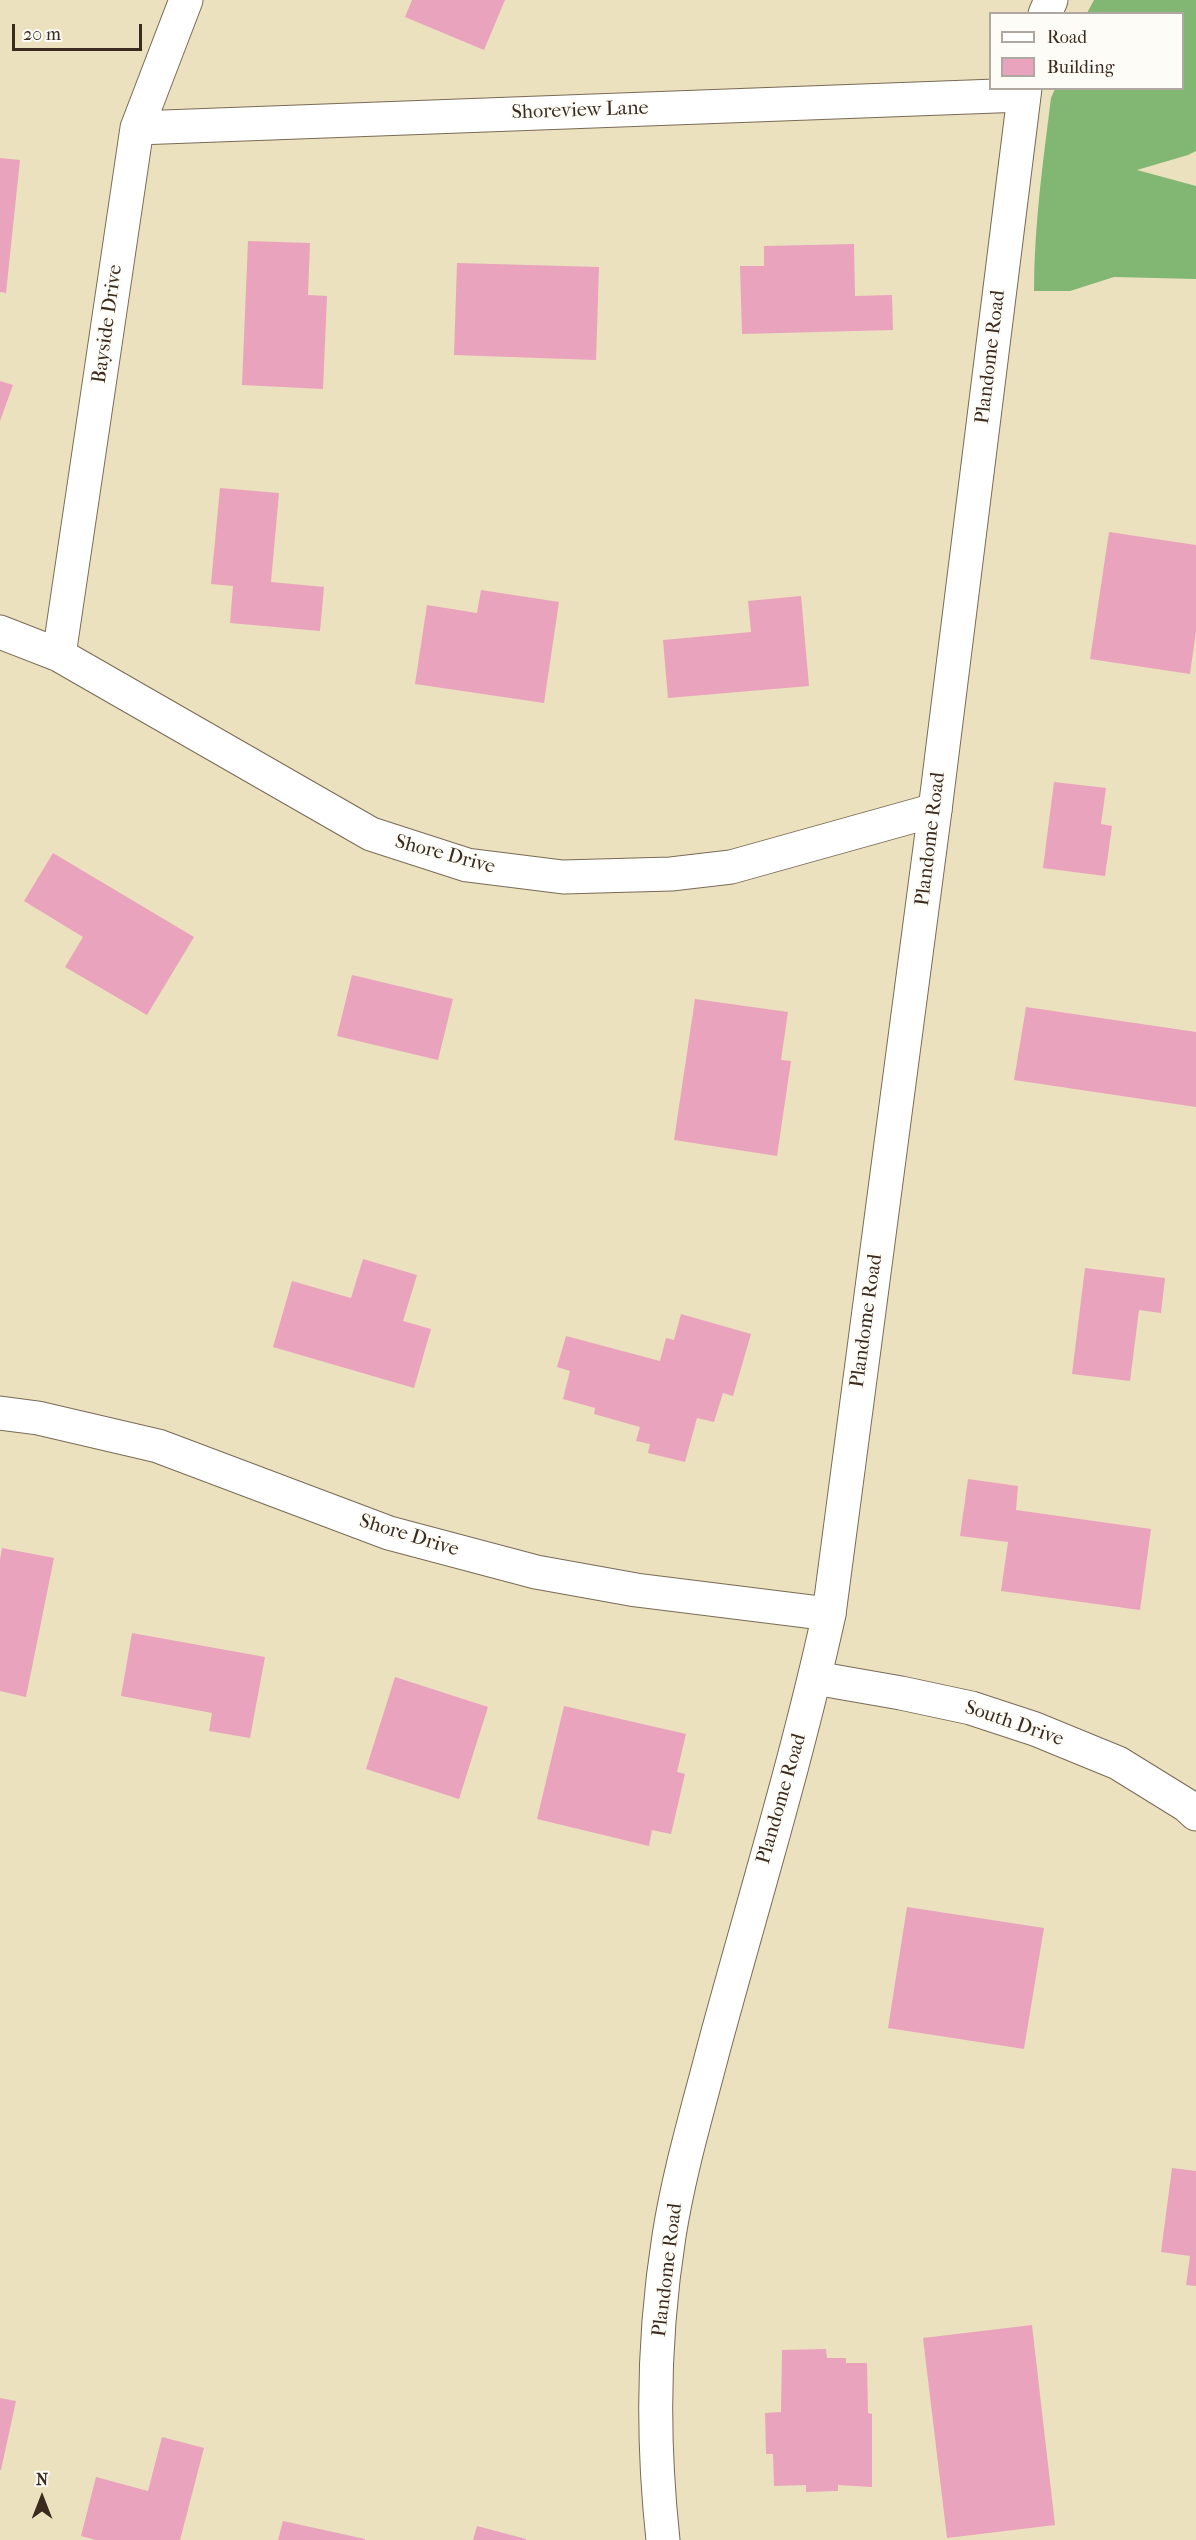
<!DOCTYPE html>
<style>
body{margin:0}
#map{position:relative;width:1196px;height:2540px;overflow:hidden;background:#ebe1be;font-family:"IM FELL French Canon",serif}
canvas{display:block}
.legend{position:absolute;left:989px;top:12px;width:195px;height:78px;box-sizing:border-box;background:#fdfcf7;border:2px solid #afa8a0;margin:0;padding:8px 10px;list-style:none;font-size:18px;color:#3b2a1e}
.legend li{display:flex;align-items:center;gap:12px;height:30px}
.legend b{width:30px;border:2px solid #afa8a0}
.north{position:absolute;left:12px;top:2468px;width:60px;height:60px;-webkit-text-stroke:4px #fdfcf7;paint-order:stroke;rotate:0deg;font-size:16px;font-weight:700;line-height:24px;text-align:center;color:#3b2a1e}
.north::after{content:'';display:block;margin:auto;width:21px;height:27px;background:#3b2a1e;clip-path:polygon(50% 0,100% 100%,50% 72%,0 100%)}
.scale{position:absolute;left:12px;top:24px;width:130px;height:27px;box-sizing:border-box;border:3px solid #3b2a1e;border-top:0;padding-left:8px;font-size:18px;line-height:21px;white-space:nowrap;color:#3b2a1e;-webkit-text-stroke:4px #fdfcf7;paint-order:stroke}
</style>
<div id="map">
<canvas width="1196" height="2540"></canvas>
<ul class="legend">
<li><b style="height:8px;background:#fff"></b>Road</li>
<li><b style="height:16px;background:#e9a3bd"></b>Building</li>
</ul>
<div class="north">N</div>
<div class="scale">20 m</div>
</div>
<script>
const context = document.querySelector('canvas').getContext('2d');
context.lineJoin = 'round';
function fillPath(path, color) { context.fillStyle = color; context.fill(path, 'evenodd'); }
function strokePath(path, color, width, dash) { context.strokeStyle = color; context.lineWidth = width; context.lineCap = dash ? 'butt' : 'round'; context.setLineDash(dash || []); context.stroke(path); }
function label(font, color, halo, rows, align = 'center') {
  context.font = font + ' "IM FELL French Canon",serif'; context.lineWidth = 4.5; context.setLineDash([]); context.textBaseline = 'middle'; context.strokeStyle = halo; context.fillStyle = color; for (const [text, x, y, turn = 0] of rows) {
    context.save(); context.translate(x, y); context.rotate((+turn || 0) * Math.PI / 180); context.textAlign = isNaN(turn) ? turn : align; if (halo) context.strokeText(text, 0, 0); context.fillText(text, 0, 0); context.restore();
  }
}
const forest = new Path2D(`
 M1094 0H1196V151L1188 155 1137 170 1196 186V279L1114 277 1070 291H1034C1034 226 1043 162 1051 98L1055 89 1182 88V14L1087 13Z`);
const building = new Path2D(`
 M412 0H505L484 50 405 17Z
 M0 158 20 160 6 293 0 292Z
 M248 241 310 243 308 295 327 296 323 389 242 385Z
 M854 244 855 296 892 295 893 330 742 334 740 266H764V246Z
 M457 263 599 267 596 360 454 355Z
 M0 381 13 385 0 421Z
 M220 488 279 493 271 582 324 587 320 631 230 623 233 586 211 584Z
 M1109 532 1196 545V631L1190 674 1090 659Z
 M481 590 559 602 544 703 415 684 427 605 477 613Z
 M801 596 809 686 668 698 663 640 751 632 748 601Z
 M1054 782 1106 788 1101 824 1112 826 1105 876 1043 868Z
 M53 853 194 937 147 1015 65 967 83 937 24 901Z
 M352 975 453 999 438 1060 337 1036Z
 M695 999 788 1012 781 1060 791 1061 777 1156 674 1140Z
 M1026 1007 1196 1032V1107L1014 1080Z
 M363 1259 417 1275 403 1321 431 1329 414 1388 273 1347 292 1281 351 1298Z
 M1085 1268 1165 1278 1161 1313 1139 1310 1130 1381 1072 1374Z
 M681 1314 751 1334 733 1396 723 1393 714 1422 697 1418 685 1462 648 1453 650 1444 636 1441 640 1427 594 1414 595 1408 563 1399 570 1371 557 1367 566 1336 660 1361 666 1338 674 1340Z
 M968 1479 1018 1486 1016 1510 1151 1529 1140 1610 1001 1591 1008 1542 960 1536Z
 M2 1548 54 1558 26 1697 0 1691V1560Z
 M132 1633 265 1657 250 1738 209 1731 212 1713 121 1696Z
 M395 1677 488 1707 459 1799 366 1769Z
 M564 1706 686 1734 677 1772 685 1774 671 1834 652 1830 649 1846 537 1819Z
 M907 1907 1044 1928 1024 2049 888 2028Z
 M1172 2168 1196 2171V2286L1186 2285 1190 2256 1161 2252Z
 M1032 2325 1055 2525 947 2538 923 2338Z
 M826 2349 827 2358H846V2363H867L868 2413 872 2414V2487L838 2485V2491L806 2492V2485L774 2486 773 2454H766L765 2413 781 2412 782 2350Z
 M0 2398 16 2401 1 2470H0Z
 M162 2437 204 2448 180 2540H96L81 2536 96 2477 148 2491Z
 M283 2521 365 2539V2540H278Z
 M477 2526 526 2539V2540H473Z`);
const street = new Path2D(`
 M137 128 1023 95
 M0 632 59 655 371 834 467 865 563 877 671 874 731 867 935 810
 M59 655 137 128 186 0
 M0 1413 38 1418 158 1446 389 1533 536 1572 636 1590 829 1614
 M815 1678 901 1693 971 1708 1035 1729 1118 1763 1186 1805 1196 1814`);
const secondary = new Path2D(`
 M1045 14 1051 0
 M663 2540C652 2439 653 2337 669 2236 679 2172 698 2109 714 2047 753 1903 797 1760 829 1614L935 810 1025 88`);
const streetNames = [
 ["Shoreview Lane",580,111,-2],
 ["Bayside Drive",108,324,-82],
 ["Plandome Road",991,357,-83],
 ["Plandome Road",931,839,-83],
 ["Shore Drive",445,855,15],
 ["Plandome Road",867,1321,-82],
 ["Shore Drive",409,1536,17],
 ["South Drive",1014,1724,19],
 ["Plandome Road",782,1799,-74],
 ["Plandome Road",668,2270,-83]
];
fillPath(forest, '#82b773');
fillPath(building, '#e9a3bd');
strokePath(street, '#796a56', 35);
strokePath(secondary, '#796a56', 35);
strokePath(street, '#fff', 33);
strokePath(secondary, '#fff', 33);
label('20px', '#3b2a1e', '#fdfcf7', streetNames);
</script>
